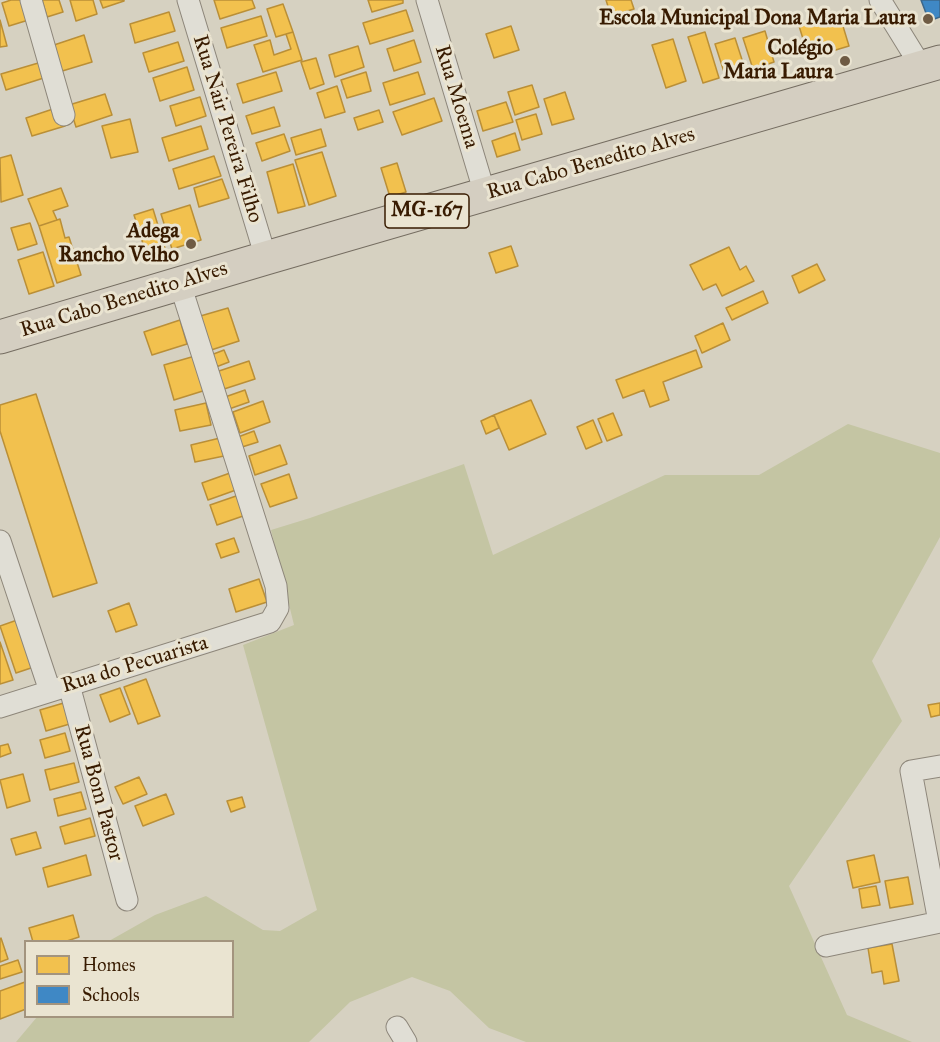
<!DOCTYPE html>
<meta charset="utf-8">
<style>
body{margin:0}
#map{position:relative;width:940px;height:1042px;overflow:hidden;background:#d6d1c1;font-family:"IM FELL Great Primer",serif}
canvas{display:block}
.legend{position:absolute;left:24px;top:940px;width:210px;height:78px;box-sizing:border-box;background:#eae4d1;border:2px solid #a3947e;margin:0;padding:8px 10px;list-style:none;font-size:18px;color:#381b01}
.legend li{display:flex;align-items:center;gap:12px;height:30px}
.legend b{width:30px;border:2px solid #a3947e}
</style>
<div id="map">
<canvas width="940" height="1042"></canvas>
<ul class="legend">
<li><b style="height:16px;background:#f2c14e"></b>Homes</li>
<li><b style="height:16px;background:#3f88c5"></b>Schools</li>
</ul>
</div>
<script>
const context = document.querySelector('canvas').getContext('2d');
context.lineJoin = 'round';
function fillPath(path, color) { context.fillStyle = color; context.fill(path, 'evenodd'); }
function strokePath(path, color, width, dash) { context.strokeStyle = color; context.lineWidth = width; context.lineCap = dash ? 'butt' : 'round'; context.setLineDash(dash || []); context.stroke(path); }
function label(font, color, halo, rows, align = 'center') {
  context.font = font + ' "IM FELL Great Primer",serif'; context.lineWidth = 6; context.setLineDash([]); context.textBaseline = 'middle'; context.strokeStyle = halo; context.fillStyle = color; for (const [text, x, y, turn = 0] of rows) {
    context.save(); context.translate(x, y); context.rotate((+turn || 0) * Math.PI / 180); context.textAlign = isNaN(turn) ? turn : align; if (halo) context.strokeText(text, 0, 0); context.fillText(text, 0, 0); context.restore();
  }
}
const green = new Path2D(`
 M848 424 940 453V537L872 661 902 721 789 886 847 1015 912 1042H526L489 1028 450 991 412 977 350 1002 309 1042H16L37 1017 232 1016V942L109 941 155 915 206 896 263 930 280 931 317 910 243 645 294 625 271 530 310 518 464 464 493 555 665 475H759Z`);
const homes = new Path2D(`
 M11 0H29L35 18 9 26 2 3Z
 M42 0H59L63 12 47 17Z
 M70 0H93L97 14 76 21Z
 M100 0H124V1L103 8Z
 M214 0H252L255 8 220 19Z
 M368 0H403V3L372 12Z
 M606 0H631L634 9 611 16Z
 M283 4 293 32 276 37 267 9Z
 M406 10 413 31 370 44 363 23Z
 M169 12 175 31 135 43 130 24Z
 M839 13 849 46 809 58 799 26Z
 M261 16 267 36 227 48 221 28Z
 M0 20 7 46 0 47Z
 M511 26 519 50 494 58 486 34Z
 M765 31 774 62 753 69 743 38Z
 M293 32 302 60 263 72 254 45 270 40 274 55 291 49 286 34Z
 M705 32 719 78 703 83 688 37Z
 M84 35 92 62 59 72 51 46Z
 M735 38 745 69 725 75 715 44Z
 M673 39 686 81 666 88 652 45Z
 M414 40 421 62 394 71 387 49Z
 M178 42 184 61 149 72 143 53Z
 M358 46 364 67 335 77 329 55Z
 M316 58 324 84 310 89 301 62Z
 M45 61 50 76 6 90 1 74Z
 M187 67 194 90 160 101 153 78Z
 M276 72 282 91 243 103 237 84Z
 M366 72 371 91 347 98 341 80Z
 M418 72 425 94 390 105 383 83Z
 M532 85 539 107 515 115 508 92Z
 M337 86 345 112 325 118 317 93Z
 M565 92 574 119 552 125 544 99Z
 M105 94 112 115 76 127 69 105Z
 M200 97 206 116 176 126 170 106Z
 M434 98 442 121 402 135 393 112Z
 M506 102 513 122 483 131 477 111Z
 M59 107 65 126 32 136 26 118Z
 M274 107 280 126 252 134 246 116Z
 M379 110 383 122 358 130 354 118Z
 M536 114 542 134 522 140 516 120Z
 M130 119 138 152 111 158 102 126Z
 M201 126 208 149 169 161 162 138Z
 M321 129 326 146 296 155 291 138Z
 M515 133 520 150 497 157 492 141Z
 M284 134 290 151 262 161 256 143Z
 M322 152 336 196 309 205 295 160Z
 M11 155 23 195 1 202 0 158Z
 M214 156 221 176 179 189 173 169Z
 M397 163 406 192 390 197 381 168Z
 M293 164 305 206 278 213 267 172Z
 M222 179 229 198 199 207 194 188Z
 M61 188 68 206 53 211 57 220 39 226 28 199Z
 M190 205 201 240 172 249 161 214Z
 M153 209 167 255 148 260 134 215Z
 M60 219 65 238 69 237 81 275 57 283 39 226Z
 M30 223 37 244 18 250 11 228Z
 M511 246 518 266 496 273 489 253Z
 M729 247 740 270 746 266 754 281 722 296 716 284 703 290 690 265Z
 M43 252 54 286 29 294 18 260Z
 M817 264 825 280 799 293 792 276Z
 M763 291 768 303 732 320 726 308Z
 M228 308 239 341 208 351 197 317Z
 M180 320 187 344 152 355 144 332Z
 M723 323 730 340 702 353 695 336Z
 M224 350 229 362 216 367 211 355Z
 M696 350 702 367 663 382 669 400 650 407 644 390 623 398 616 380Z
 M195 356 206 390 174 400 164 365Z
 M249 361 255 379 221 390 216 372Z
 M245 390 249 402 229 409 225 397Z
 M36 394 97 583 53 597 0 431V405Z
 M531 400 546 434 509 450 494 415Z
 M263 401 270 422 240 433 233 412Z
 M206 403 211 425 180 431 175 410Z
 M613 413 622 435 607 441 598 419Z
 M494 415 499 428 486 434 481 421Z
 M593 420 602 442 586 449 577 427Z
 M254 431 258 442 242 447 238 437Z
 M220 438 224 456 195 462 191 445Z
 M280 445 287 464 255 475 249 456Z
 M230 473 236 490 208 500 202 483Z
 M289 474 297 498 270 507 261 484Z
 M239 495 246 515 217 525 210 505Z
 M234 538 239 552 221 558 216 544Z
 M259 579 267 602 236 612 229 589Z
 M129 603 137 625 116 632 108 611Z
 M20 619 37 666 16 673 0 626Z
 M0 642 13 680 0 684Z
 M146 679 160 716 138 724 124 687Z
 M120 688 130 714 110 722 100 695Z
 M67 702 73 723 46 731 40 710Z
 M940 703V715L931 717 928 705Z
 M65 733 70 751 45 758 40 740Z
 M8 744 11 753 0 757V746Z
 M74 763 79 782 50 790 45 770Z
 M23 774 30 801 7 808 0 780Z
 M139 777 147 794 123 804 115 787Z
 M81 792 86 809 58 816 54 799Z
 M166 794 174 814 143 826 135 806Z
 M242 797 245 807 231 812 227 801Z
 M90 818 95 836 65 844 60 827Z
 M36 832 41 848 16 855 11 839Z
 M86 855 91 875 48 887 43 868Z
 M874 855 880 882 853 888 847 861Z
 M908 877 913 904 890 908 885 881Z
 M876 886 880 905 862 908 859 889Z
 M73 915 79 937 64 942H33L29 928Z
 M1 938 8 959 0 962V939Z
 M892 944 899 981 884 984 882 971 872 973 868 948Z
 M18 960 22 972 0 979V966Z
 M25 982 26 1009 0 1019V991Z`);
const schools = new Path2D(`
 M921 0H940V17L929 21Z`);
const street = new Path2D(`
 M31 0 64 115
 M188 0 266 258
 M427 0 485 194
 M880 0 922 68
 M0 541 50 691
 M69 685 127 900
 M0 707 270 622 278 608 276 586 180 284
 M939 922 911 771 940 766
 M826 946 940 922
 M397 1027 406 1042`);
const primary = new Path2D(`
 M0 337 266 258 940 62`);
const markers = [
 [928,19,6,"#6f5b44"],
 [845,61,6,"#6f5b44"],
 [191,244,6,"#6f5b44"]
];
const shields = [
 [427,211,84]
];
const shieldNames = [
 ["MG-167",427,211]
];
const poiNames = [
 ["Escola Municipal Dona Maria Laura",916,19],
 ["Colégio",833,49],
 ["Maria Laura",833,73],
 ["Adega",179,232],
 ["Rancho Velho",179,256]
];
const streetNames = [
 ["Rua Moema",456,97,73],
 ["Rua Nair Pereira Filho",227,129,73],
 ["Rua Cabo Benedito Alves",591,164,-16],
 ["Rua Cabo Benedito Alves",124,300,-17],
 ["Rua do Pecuarista",135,665,-17],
 ["Rua Bom Pastor",98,793,75]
];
fillPath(green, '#c4c5a3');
fillPath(homes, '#f2c14e');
strokePath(homes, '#ba8f37', 1.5);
fillPath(schools, '#3f88c5');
strokePath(schools, '#3d678a', 1.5);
strokePath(street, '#8d867a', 23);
strokePath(primary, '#756d61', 35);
strokePath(street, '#e0ded5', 21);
strokePath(primary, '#d4cec1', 33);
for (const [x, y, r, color] of markers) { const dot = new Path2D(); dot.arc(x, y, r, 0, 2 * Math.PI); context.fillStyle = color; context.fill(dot); strokePath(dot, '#eae4d1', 2); }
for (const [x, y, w] of shields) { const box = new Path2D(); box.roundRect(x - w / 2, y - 17, w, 34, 4.5); context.fillStyle = '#eae4d1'; context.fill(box); strokePath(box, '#381b01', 1.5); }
label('bold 20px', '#381b01', null, shieldNames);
label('bold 21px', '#381b01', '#eae4d1', poiNames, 'right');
label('21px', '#381b01', '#eae4d1', streetNames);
</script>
